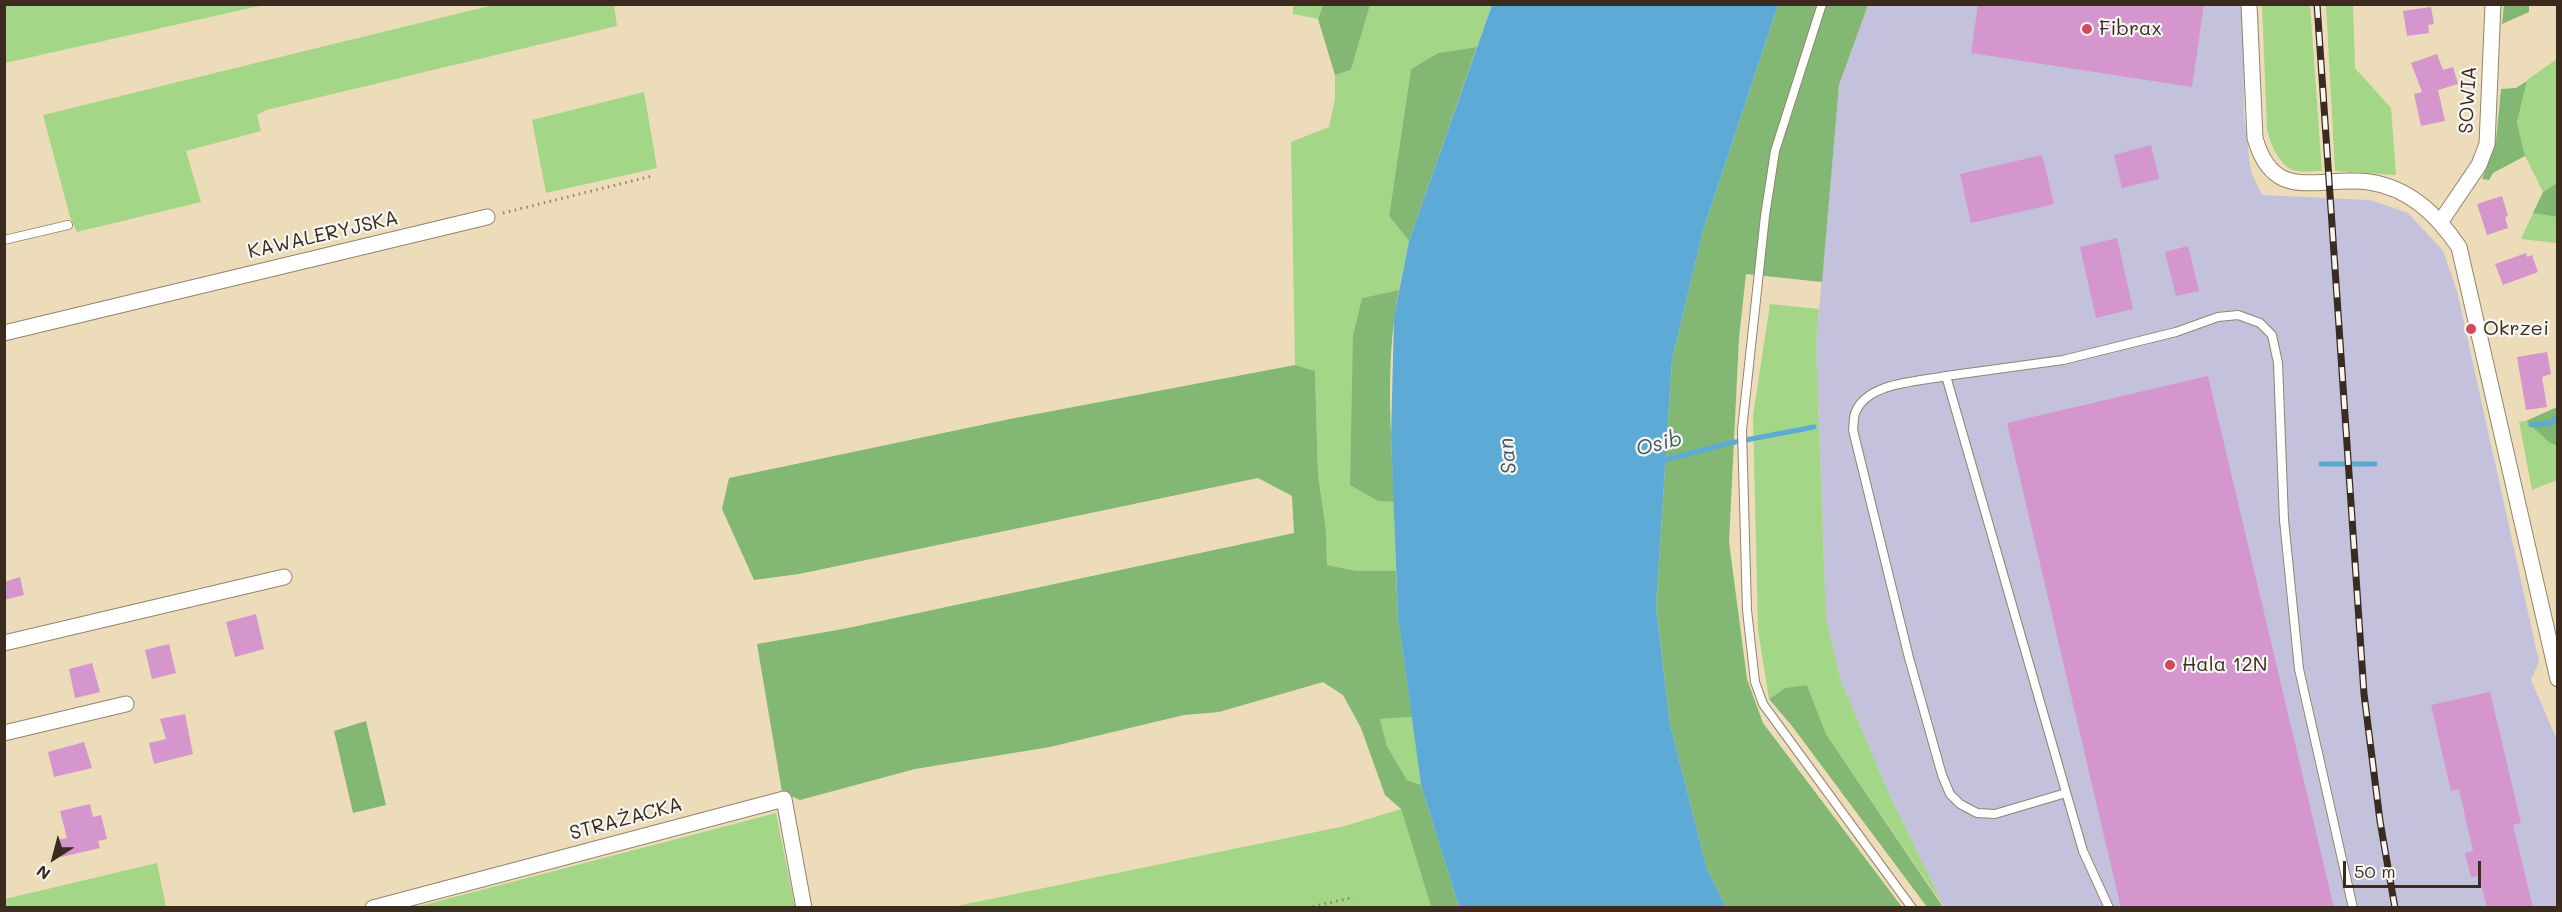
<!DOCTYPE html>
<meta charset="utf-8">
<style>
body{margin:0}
#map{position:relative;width:2562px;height:912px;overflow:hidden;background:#eddcb9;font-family:Mali,sans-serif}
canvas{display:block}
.frame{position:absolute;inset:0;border:6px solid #3b2a1e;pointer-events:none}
.north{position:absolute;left:24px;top:828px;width:60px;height:60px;-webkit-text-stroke:4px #f6f6f2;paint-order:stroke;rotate:216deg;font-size:16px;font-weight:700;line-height:24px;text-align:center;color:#3b2a1e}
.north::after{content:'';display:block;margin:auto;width:21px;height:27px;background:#3b2a1e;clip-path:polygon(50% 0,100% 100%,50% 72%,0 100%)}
.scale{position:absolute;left:2343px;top:861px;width:138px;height:27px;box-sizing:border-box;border:3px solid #3b2a1e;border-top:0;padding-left:8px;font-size:18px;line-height:21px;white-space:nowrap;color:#3b2a1e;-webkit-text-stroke:4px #f6f6f2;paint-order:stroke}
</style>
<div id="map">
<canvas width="2562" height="912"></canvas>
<div class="frame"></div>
<div class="north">N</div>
<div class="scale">50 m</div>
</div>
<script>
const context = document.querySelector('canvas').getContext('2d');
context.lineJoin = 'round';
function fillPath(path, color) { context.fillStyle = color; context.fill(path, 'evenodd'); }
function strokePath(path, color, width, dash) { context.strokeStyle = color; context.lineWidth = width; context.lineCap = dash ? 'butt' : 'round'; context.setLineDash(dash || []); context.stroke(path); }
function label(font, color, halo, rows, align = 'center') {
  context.font = font + ' Mali,sans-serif'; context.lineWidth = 4.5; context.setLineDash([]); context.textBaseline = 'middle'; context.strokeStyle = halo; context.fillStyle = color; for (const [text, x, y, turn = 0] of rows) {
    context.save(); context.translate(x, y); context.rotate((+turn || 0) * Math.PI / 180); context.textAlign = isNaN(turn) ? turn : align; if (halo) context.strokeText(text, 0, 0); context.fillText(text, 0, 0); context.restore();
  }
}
const industrial = new Path2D(`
 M1868 5H2243L2244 117 2251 172 2262 195 2370 200 2408 213 2443 251 2457 291 2539 662 2531 680 2557 740V907H1944L1891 798 1841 681 1826 618 1816 344 1839 85Z`);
const green = new Path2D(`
 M5 4H264V5L5 63Z
 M493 5H614L617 26 266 110 257 115 261 131 186 151 201 202 77 232 70 217 43 115Z
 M1293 5H1323L1318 19 1293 14Z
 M1370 5H1492L1477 47 1438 53 1411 69 1389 216 1409 241 1399 290 1362 298 1378 501 1394 502 1396 571H1357L1327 565 1326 530 1318 474 1315 371 1295 365 1291 142 1329 127 1335 99V75L1351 70Z
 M2262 5H2310L2322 171C2313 171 2300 173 2293 170 2279 165 2270 143 2267 130Z
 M2326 5H2353L2355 68 2391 108 2396 175 2335 171Z
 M2557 59V183L2543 192 2525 156 2517 122 2527 80Z
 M644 92 657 168 546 193 532 120Z
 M2533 213 2557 217V243L2521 239Z
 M1770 304 1819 309 1816 344 1826 618 1841 681 1891 798 1944 907 1826 734 1807 685 1785 688 1769 699 1758 630 1753 416Z
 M2526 421 2557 446V480L2532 490 2519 422Z
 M1412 717 1421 785 1407 780 1387 746 1380 719Z
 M1401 809 1431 907 947 908 1345 826Z
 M776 813 795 907H416Z
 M157 863 166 907H5V899Z`);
const forest = new Path2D(`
 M1323 5H1370L1351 70 1335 75 1318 19Z
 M1778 5H1868L1839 85 1822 282 1746 274 1739 338 1729 542 1747 679 1763 723 1902 907H1726L1707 869 1670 724 1656 607 1672 360 1703 231Z
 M2504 5H2529V12L2502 24Z
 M1477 47 1409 241 1389 216 1411 69 1438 53Z
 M2527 81 2517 122 2525 156 2493 173 2489 180 2482 179 2496 140 2501 89 2516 88Z
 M2557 183V217L2533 213 2543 192Z
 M1399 290C1385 358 1391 433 1394 502L1378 501 1350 485 1353 336 1362 298Z
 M1295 365 1315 371 1318 474 1326 530 1327 565 1357 571H1396L1398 617 1412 717 1380 719 1387 746 1407 780 1421 785 1459 907H1431L1401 809 1385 795 1361 728 1343 695 1323 682 1219 712 1184 715 1050 747 915 769 800 800 782 792 757 644 843 629 1294 533 1292 496 1258 478 799 574 754 580 722 509 729 478 1010 419Z
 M2557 407V446L2549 442 2526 421Z
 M1807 685 1826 734 1943 907H1927L1792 726 1769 699 1785 688Z
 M366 721 386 805 353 813 334 731Z`);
const water = new Path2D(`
 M1492 5H1778L1703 231 1672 360 1656 607 1670 724 1707 869 1726 907H1459L1421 785 1398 617 1391 437 1394 317 1409 241Z`);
const stream = new Path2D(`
 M2531 425 2551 423 2558 416
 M1661 461 1730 443 1814 427
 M2321 464H2375`);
const building = new Path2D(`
 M1978 4H2204L2192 87 1971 53Z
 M2431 7 2434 24 2428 25 2429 33 2407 36 2403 11Z
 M2437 54 2443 70 2453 67 2458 84 2438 90 2445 121 2421 126 2414 94 2422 92 2411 63Z
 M2151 145 2159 179 2122 188 2114 155Z
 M2042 155 2054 204 1971 223 1960 174Z
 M2502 196 2508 216 2505 217 2508 228 2487 235 2477 204Z
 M2117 238 2133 309 2096 318 2080 247Z
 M2188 246 2199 291 2176 296 2165 252Z
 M2526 253 2527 257 2532 255 2538 272 2503 285 2495 264Z
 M2547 352 2551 374 2542 377 2547 407 2526 410 2517 357Z
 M2208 376 2334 908H2121L2007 423Z
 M20 577 24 595 4 600V582Z
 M256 614 264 649 235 657 226 622Z
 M169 644 176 673 152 679 145 650Z
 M92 663 100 692 75 698 69 669Z
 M2490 692 2521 823 2513 825 2533 908H2487L2479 876 2471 877 2465 853 2473 851 2459 789 2451 791 2431 705Z
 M185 714 193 754 154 764 149 743 166 739 160 719Z
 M84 742 92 768 54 777 48 752Z
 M90 804 93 817 101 815 107 839 98 841 100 848 61 857 57 840 67 838 60 811Z`);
const path = new Path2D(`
 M503 213 652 176
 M1307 908 1354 897`);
const service = new Path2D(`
 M1822 4 1775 151 1765 216 1742 430 1747 610 1755 682 1763 704 1912 908
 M4 240 68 225
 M1946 376C1918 382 1869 382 1856 411 1853 417 1854 424 1853 430L1909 658 1942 775 1950 794 1960 804 1977 813 1995 814 2066 793
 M2109 908 2083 851 1946 376 2063 360 2176 332 2218 317 2238 315 2260 323 2272 335 2278 363 2284 520 2299 669 2353 908`);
const minor = new Path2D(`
 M2249 4 2255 138C2274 205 2318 175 2369 182 2410 188 2437 215 2459 247L2558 679
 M2441 221 2479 165 2487 144 2493 4
 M4 333 487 217
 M4 643 284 577
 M4 733 126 704
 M373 908 784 799 804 908`);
const rail = new Path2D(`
 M2317 4 2364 694 2380 821 2395 908`);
const markers = [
 [2087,29,6,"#d1495b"],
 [2471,329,6,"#d1495b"],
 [2170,665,6,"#d1495b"]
];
const poiNames = [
 ["Fibrax",2099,29],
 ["Okrzei",2483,329],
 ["Hala 12N",2182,665]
];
const streetNames = [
 ["SOWIA",2468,100,-87],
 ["KAWALERYJSKA",323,235,-13],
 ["STRAŻACKA",626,819,-15]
];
const waterNames = [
 ["Osib",1659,444,-14],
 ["San",1508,456,-96]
];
fillPath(industrial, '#c3c1db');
fillPath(green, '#a3d787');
fillPath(forest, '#82b874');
fillPath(water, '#5eaad7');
strokePath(stream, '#5eaad7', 5);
fillPath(building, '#d595cd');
strokePath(service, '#94836c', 10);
strokePath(minor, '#94836c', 17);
strokePath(path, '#94836c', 3, [1.5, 4.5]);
strokePath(service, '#fff', 8);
strokePath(minor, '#fff', 15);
strokePath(rail, '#3b2a1e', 7);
strokePath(rail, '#f6f6f2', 4.5, [14]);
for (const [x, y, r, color] of markers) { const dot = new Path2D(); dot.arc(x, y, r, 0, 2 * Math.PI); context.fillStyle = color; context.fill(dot); strokePath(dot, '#f6f6f2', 2); }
label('20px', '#3b2a1e', '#f6f6f2', poiNames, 'left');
label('20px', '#3b2a1e', '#f6f6f2', streetNames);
label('italic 21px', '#47575f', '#f6f6f2', waterNames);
</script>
